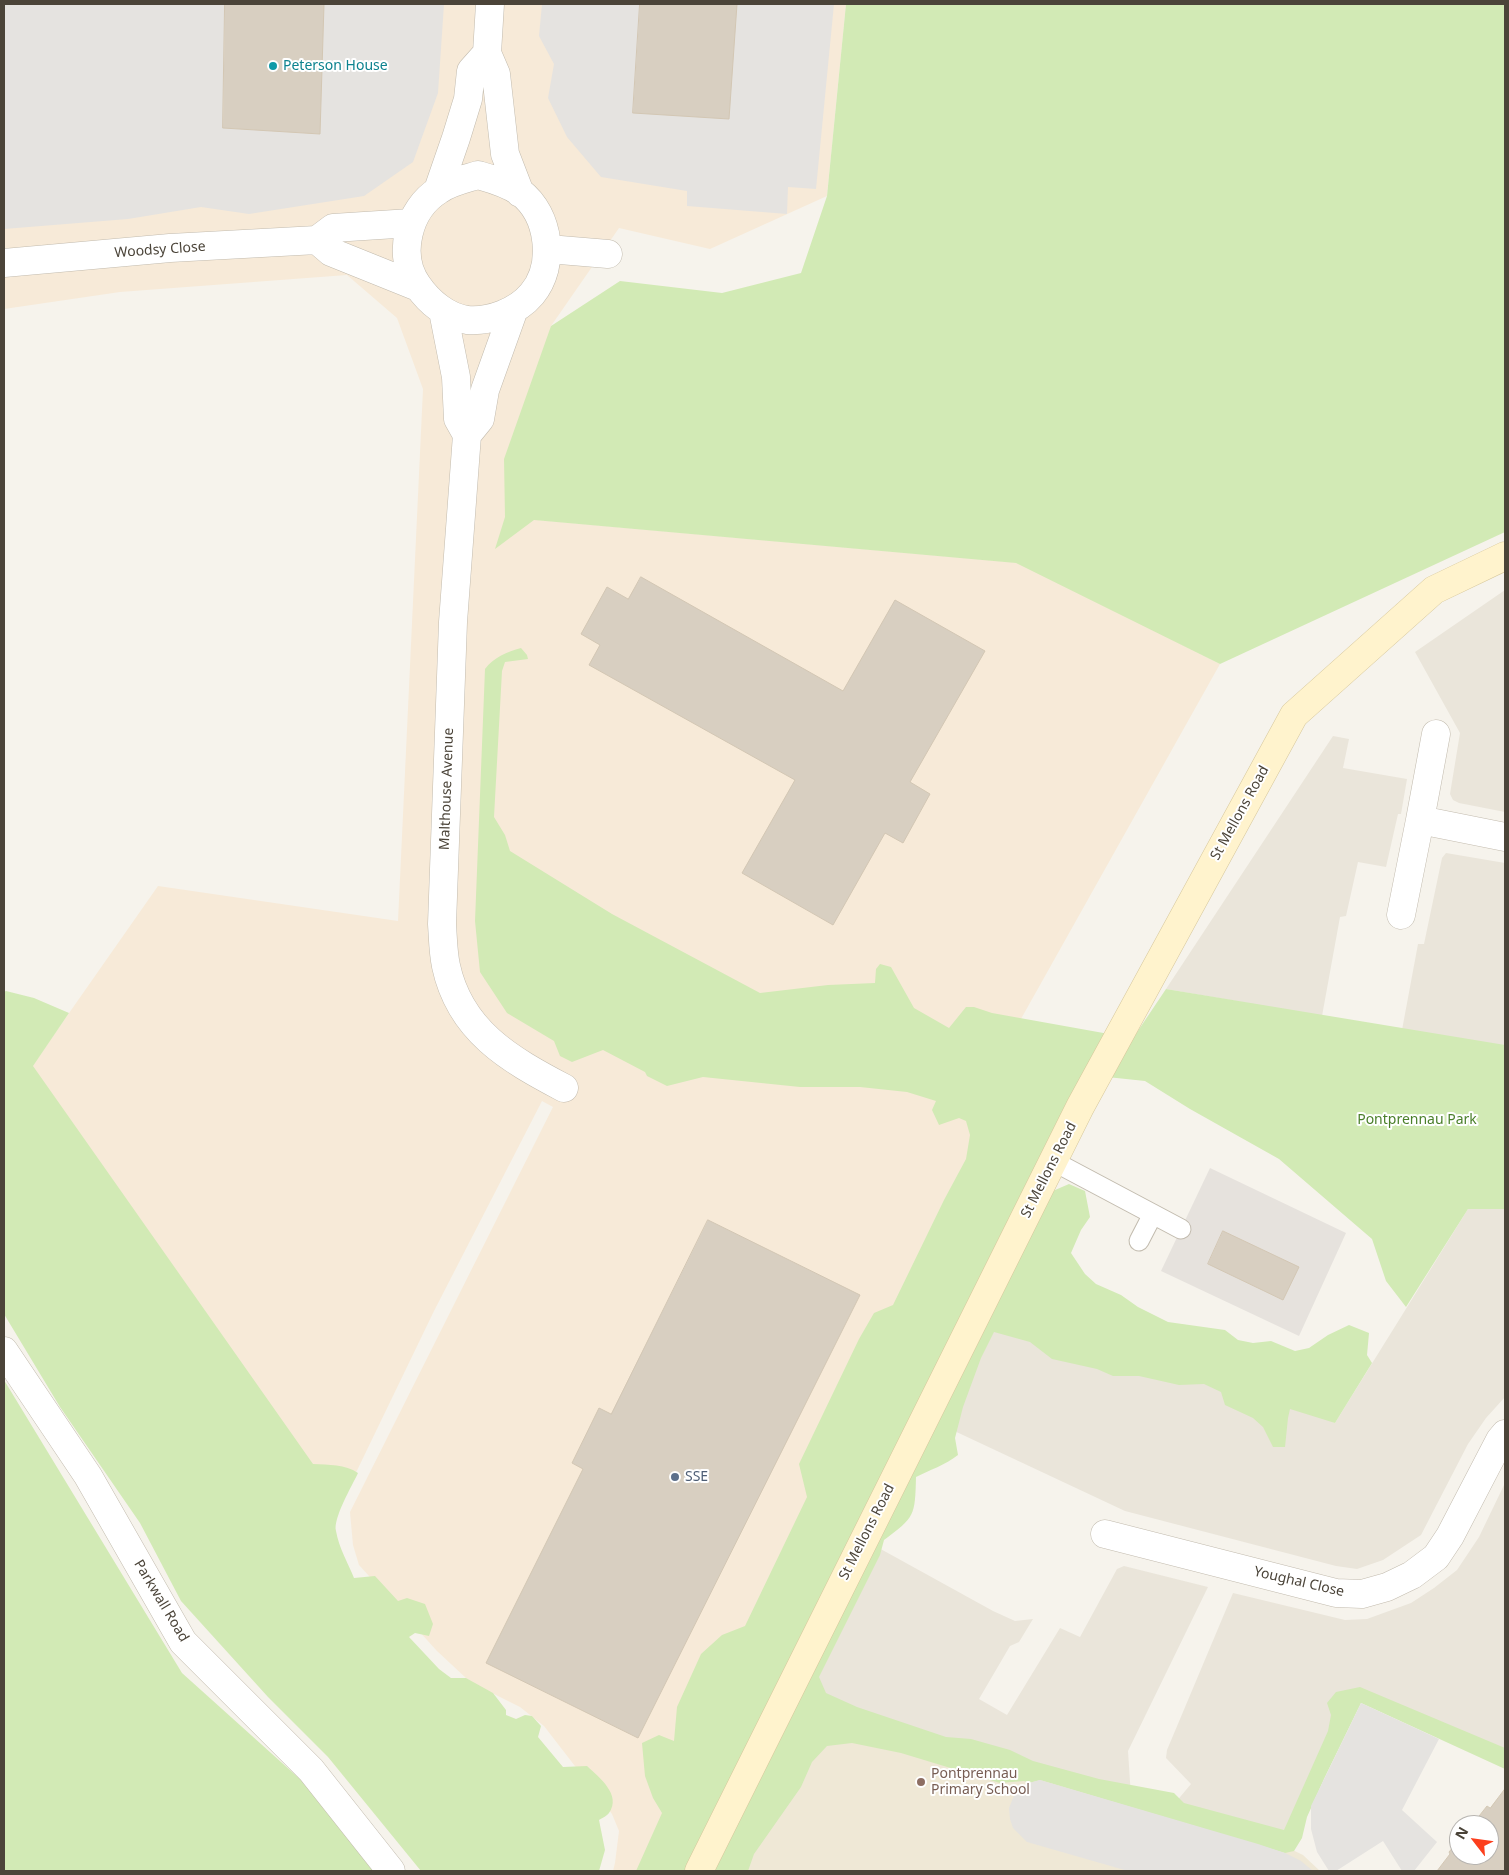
<!DOCTYPE html>
<style>
body{margin:0}
#map{position:relative;width:1509px;height:1875px;overflow:hidden;background:#f6f3ec;font-family:"Noto Sans",sans-serif}
canvas{display:block}
.frame{position:absolute;inset:0;border:5px solid #4b4439;pointer-events:none}
.north{position:absolute;left:1449px;top:1815px;width:50px;height:50px;box-sizing:border-box;background:#fff;border:1px solid #b7b4b0;border-radius:50%;rotate:300deg;font-size:14px;font-weight:700;line-height:20px;text-align:center;color:#4b4439}
.north::after{content:'';display:block;margin:auto;width:18px;height:22px;background:#fc3f1d;clip-path:polygon(50% 0,100% 100%,50% 72%,0 100%)}
</style>
<div id="map">
<canvas width="1509" height="1875"></canvas>
<div class="frame"></div>
<div class="north">N</div>
</div>
<script>
const context = document.querySelector('canvas').getContext('2d');
context.lineJoin = 'round';
function fillPath(path, color) { context.fillStyle = color; context.fill(path, 'evenodd'); }
function strokePath(path, color, width, dash) { context.strokeStyle = color; context.lineWidth = width; context.lineCap = dash ? 'butt' : 'round'; context.setLineDash(dash || []); context.stroke(path); }
function label(font, color, halo, rows, align = 'center') {
  context.font = font + ' "Noto Sans",sans-serif'; context.lineWidth = 4; context.setLineDash([]); context.textBaseline = 'middle'; context.strokeStyle = halo; context.fillStyle = color; for (const [text, x, y, turn = 0] of rows) {
    context.save(); context.translate(x, y); context.rotate((+turn || 0) * Math.PI / 180); context.textAlign = isNaN(turn) ? turn : align; if (halo) context.strokeText(text, 0, 0); context.fillText(text, 0, 0); context.restore();
  }
}
const residential = new Path2D(`
 M1505 590V812L1459 803 1453 800 1450 794 1460 733 1415 652Z
 M1333 736 1349 739 1343 768 1407 779 1401 814H1398L1386 867 1358 862 1346 916 1340 917 1322 1016 1166 989Z
 M1446 853 1505 863V1046L1402 1030 1418 944H1424L1442 858Z
 M1468 1209H1505V1397L1486 1418 1468 1444 1421 1535 1383 1560 1357 1569 1336 1566 1125 1511 948 1428 991 1323 1291 1398 1335 1423Z
 M1505 1483V1762L1359 1696 1285 1846 1170 1809 1191 1784 1166 1758 1167 1750 1233 1593 1345 1620 1367 1619 1411 1603 1434 1588 1457 1570 1479 1537Z
 M877 1547 993 1611 1015 1621 1033 1619 1019 1642 1010 1646 979 1699 1007 1715 1060 1628 1080 1637 1117 1569 1124 1566 1208 1587 1128 1751 1131 1797 801 1693Z`);
const commercial = new Path2D(`
 M4 4H846L827 196 710 249 619 228 551 326 505 517 1022 563 1220 664 980 1092 1000 1143 643 1871H613L615 1863 619 1831 612 1814 544 1726 520 1707 480 1687 466 1678 437 1651 359 1565 353 1545 350 1512 553 1107 542 1101 434 1311 336 1514 308 1477 222 1336 32 1066 158 886 398 921 423 389 397 318 347 275 120 292 4 309Z`);
const industrial = new Path2D(`
 M1210 1168 1346 1233 1299 1336 1161 1271Z`);
const education = new Path2D(`
 M801 1693 1276 1842 1303 1855 1320 1871H715Z`);
const green = new Path2D(`
 M846 4H1505V532L1220 664 1016 563 534 520 495 549 505 517 504 459 551 326 620 281 722 293 801 273 827 196Z
 M521 648 527 655 528 659 505 662 502 671 494 817 505 835 510 851 612 914 760 993 828 985 875 983 876 969 880 964 891 967 914 1008 949 1028 966 1007H974L992 1013 1109 1034 1048 1193 1069 1184 1085 1191 1090 1217 1081 1230 1071 1253 1085 1274 1096 1284 1121 1295 1138 1307 1168 1322 1225 1330 1238 1340 1253 1343 1271 1341 1295 1351 1309 1348 1328 1335 1349 1325 1369 1333 1367 1355 1372 1363 1335 1423 1290 1409 1288 1418 1285 1447H1273L1263 1427 1253 1418 1225 1405 1221 1392 1204 1384 1179 1385 1139 1376H1113L1097 1369 1052 1359 1030 1342 994 1332 981 1358 963 1407 955 1438 958 1455C945 1465 930 1470 916 1477 915 1516 915 1517 884 1540L880 1555 819 1677 826 1693 857 1707 946 1737 971 1739 1010 1750 1033 1761 1099 1779 1174 1793 1184 1803 1284 1830 1328 1731 1331 1715 1327 1703 1336 1692 1360 1687 1505 1748V1769L1361 1703 1324 1779 1307 1817 1302 1838 1294 1851 1285 1853 1040 1780 1029 1783 1024 1781 1000 1783 901 1753 852 1743 827 1746 812 1762 801 1787 754 1854 748 1871H636L662 1813 653 1798 645 1776 642 1743 659 1735 674 1741 677 1707 701 1654 722 1635 745 1626 807 1497 799 1464 859 1339 874 1313 893 1305 944 1200 966 1159 970 1135 966 1121 959 1118 939 1125 932 1110 936 1101 907 1092 860 1087H800L703 1077 667 1086 647 1076 645 1072 603 1050 572 1062 560 1056 554 1041 507 1013 480 972 475 921 485 669C494 657 507 652 521 648Z
 M1166 989 1505 1045V1209H1468L1406 1307 1386 1281 1372 1239 1279 1159 1190 1109 1145 1081 1107 1077Z
 M6 991 34 998 69 1013 33 1066 313 1464C329 1465 345 1464 358 1473 352 1486 333 1518 336 1531 339 1548 348 1563 354 1578L375 1576 398 1601 407 1598 425 1604 433 1624 429 1636 415 1633 409 1637 439 1669 451 1678H466L493 1693 506 1710V1715L516 1719 525 1715 532 1716 541 1726 538 1737 563 1767 587 1766C599 1777 622 1795 609 1813 607 1816 602 1818 599 1820L605 1850 599 1871H421L328 1757 268 1697 181 1601 140 1523 60 1407 4 1314V992Z
 M4 1380 182 1673 301 1780 379 1871H4Z`);
const parking = new Path2D(`
 M4 4H225L223 128 320 134 324 4H444L438 93 413 162 364 196 249 214 201 207 128 219 4 229Z
 M542 4H834L816 189 788 187 787 214 687 206V191L601 177 567 137 548 98 554 64 539 36Z
 M1361 1703 1439 1739 1402 1810 1437 1842 1414 1871H1402L1383 1841 1336 1871H1329L1317 1852 1311 1829V1806Z
 M1040 1780 1258 1844 1285 1853 1301 1861 1313 1871H1128L1027 1842 1013 1828 1010 1819 1009 1808 1013 1798 1019 1790 1029 1783Z`);
const building = new Path2D(`
 M225 4H324L320 134 223 128Z
 M640 4H737L729 119 633 113Z
 M641 577 843 691 895 600 985 651 910 782 930 794 903 843 885 833 833 925 742 873 795 780 589 665 600 645 581 634 607 587 628 599Z
 M708 1220 860 1295 638 1738 486 1663 583 1469 572 1463 599 1408 611 1414Z
 M1223 1231 1299 1267 1283 1300 1208 1264Z
 M1505 1789V1871H1437L1450 1854 1449 1852 1459 1840V1855H1489V1825H1472L1487 1806 1490 1808Z`);
const service = new Path2D(`
 M1053 1161 1181 1229
 M1139 1241 1153 1214`);
const minor = new Path2D(`
 M490 4 487 53 496 74 505 154 520 193
 M478 175C492 179 507 183 520 192 550 215 556 265 532 294 517 312 489 322 467 320 447 317 429 302 418 286 396 256 408 209 439 190 450 182 465 179 478 175Z
 M438 190 456 138 468 99 471 71 487 53
 M317 240 331 252 418 287
 M548 249 608 254
 M4 263 170 248 317 240 333 228 411 223
 M514 309 485 390 480 419 467 435 453 622 442 924C443 938 443 952 446 966 460 1031 509 1059 564 1088
 M443 311 456 377 458 419 467 435
 M1420 820 1436 734
 M1401 915 1420 820 1505 837
 M4 1351 88 1476 183 1642 311 1770 391 1871
 M1105 1534 1336 1593 1362 1594 1387 1587 1412 1575 1436 1557 1450 1536 1500 1440 1505 1434`);
const secondary = new Path2D(`
 M699 1871 1080 1107 1294 715 1434 590 1505 556`);
const markers = [
 [273,66,5,"#0f9aa8"],
 [675,1477,5,"#5c6f8a"],
 [921,1782,5,"#8d6e63"]
];
const cultureNames = [
 ["Peterson House",283,66]
];
const streetNames = [
 ["Woodsy Close",160,250,-4],
 ["Malthouse Avenue",447,789,-88],
 ["St Mellons Road",1240,813,-61],
 ["St Mellons Road",1049,1170,-63],
 ["St Mellons Road",867,1532,-63],
 ["Youghal Close",1299,1582,13],
 ["Parkwall Road",161,1601,59]
];
const parkNames = [
 ["Pontprennau Park",1417,1120]
];
const serviceNames = [
 ["SSE",685,1477]
];
const educationNames = [
 ["Pontprennau",931,1774],
 ["Primary School",931,1790]
];
fillPath(residential, '#eae5da');
fillPath(commercial, '#f7ead8');
fillPath(industrial, '#e6e2dd');
fillPath(education, '#efe8d6');
fillPath(green, '#d2eab5');
fillPath(parking, '#e5e3e0');
fillPath(building, '#d8cfc1');
strokePath(building, '#d3c7b4', 1);
strokePath(service, '#c2bbae', 21);
strokePath(minor, '#c2bbae', 29);
strokePath(secondary, '#d6c79b', 29);
strokePath(service, '#fff', 19);
strokePath(minor, '#fff', 28);
strokePath(secondary, '#fff3cd', 28);
for (const [x, y, r, color] of markers) { const dot = new Path2D(); dot.arc(x, y, r, 0, 2 * Math.PI); context.fillStyle = color; context.fill(dot); strokePath(dot, '#fff', 2); }
label('14px', '#0d838f', '#fff', cultureNames, 'left');
label('14px', '#4b4439', '#fff', streetNames);
label('14px', '#4a7f2a', '#fff', parkNames);
label('14px', '#4e5e75', '#fff', serviceNames, 'left');
label('14px', '#785e54', '#fff', educationNames, 'left');
</script>
